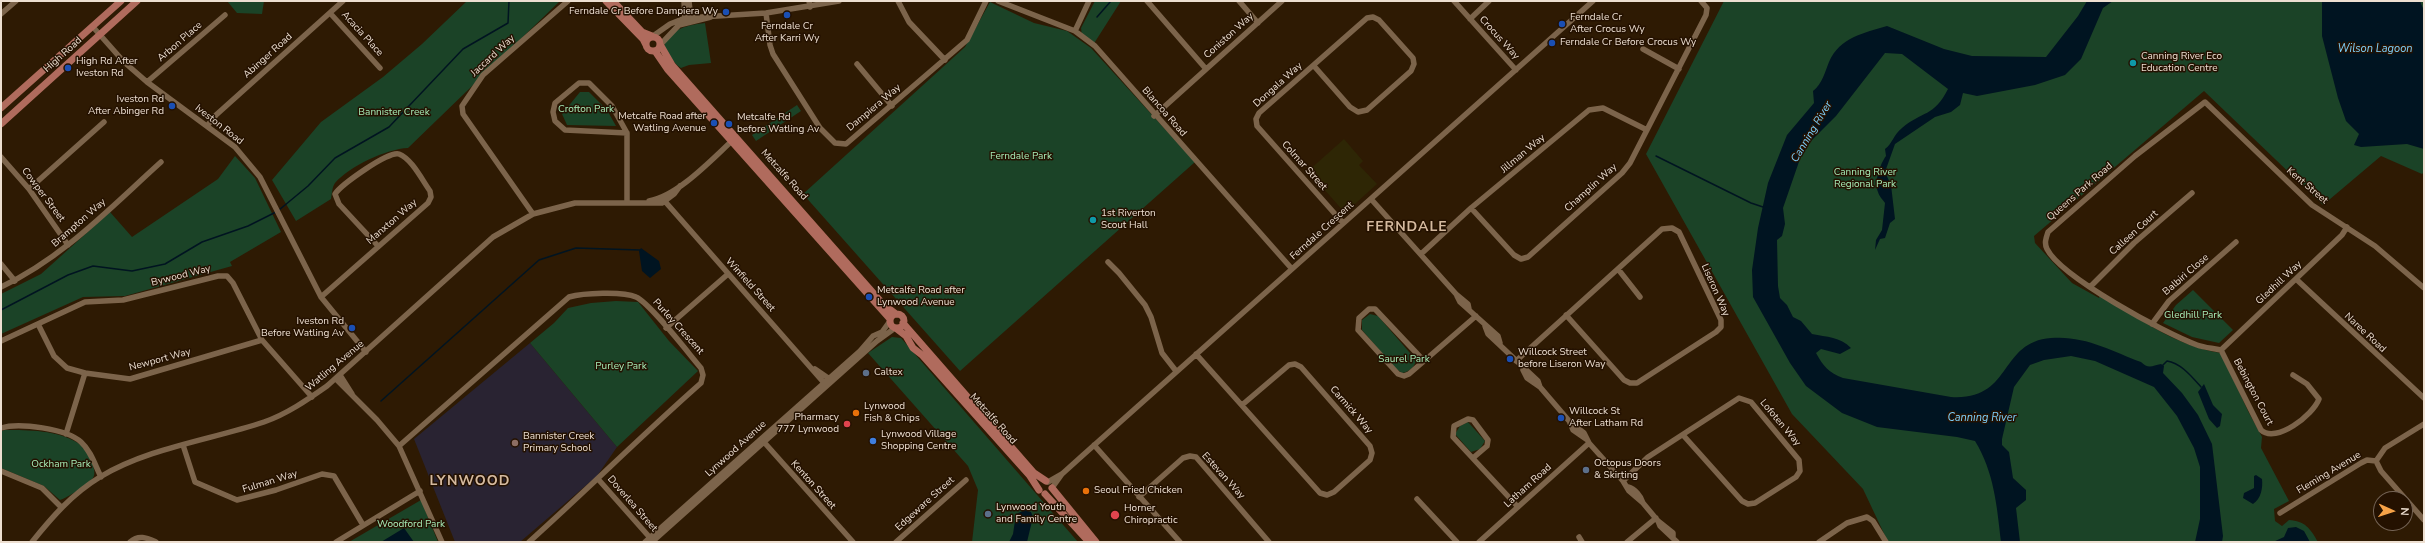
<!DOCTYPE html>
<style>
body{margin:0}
#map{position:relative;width:2425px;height:543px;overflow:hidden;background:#2e1a03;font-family:"Nunito Sans",sans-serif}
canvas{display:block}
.frame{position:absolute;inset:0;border:2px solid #eddfd1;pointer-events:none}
.north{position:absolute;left:2373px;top:491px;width:40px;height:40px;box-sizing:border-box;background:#241100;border:1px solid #746354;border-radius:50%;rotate:93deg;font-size:11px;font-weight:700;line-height:16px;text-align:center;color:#eddfd1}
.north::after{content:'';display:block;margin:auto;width:14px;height:18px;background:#f6a247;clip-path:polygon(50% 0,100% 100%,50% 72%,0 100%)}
</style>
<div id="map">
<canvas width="2425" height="543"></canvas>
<div class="frame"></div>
<div class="north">N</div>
</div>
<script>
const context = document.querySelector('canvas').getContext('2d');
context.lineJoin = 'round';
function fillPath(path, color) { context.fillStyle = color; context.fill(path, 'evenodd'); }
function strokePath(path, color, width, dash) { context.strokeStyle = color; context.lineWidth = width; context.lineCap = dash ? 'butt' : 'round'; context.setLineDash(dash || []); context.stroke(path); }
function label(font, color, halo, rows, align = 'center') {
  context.font = font + ' "Nunito Sans",sans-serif'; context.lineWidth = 3; context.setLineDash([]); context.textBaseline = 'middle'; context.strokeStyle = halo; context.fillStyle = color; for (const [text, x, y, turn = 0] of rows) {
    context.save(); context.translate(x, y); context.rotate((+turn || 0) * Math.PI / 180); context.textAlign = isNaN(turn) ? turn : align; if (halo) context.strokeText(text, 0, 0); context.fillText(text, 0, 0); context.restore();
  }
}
const education = new Path2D(`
 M530 343 617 447 597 476 520 542H455L414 439Z`);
const green = new Path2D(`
 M227 1H264L262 14 237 13Z
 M467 1H560L408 148C386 149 350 166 335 183 332 187 332 194 331 199L296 221 272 180 321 122 383 77 422 44Z
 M1095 1H1121L1093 45 1082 36 1081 28Z
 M1724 1H2424V172L2422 174 2381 156 2323 205 2204 91 2034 236 2035 243 2072 283 2099 298 2100 295C2139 318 2175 346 2221 353L2248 411 2262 437 2261 448 2289 501 2274 509 2275 521 2282 526 2289 520C2305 521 2310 528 2318 542H1888L1863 489 1792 414 1646 154Z
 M990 2 1034 23 1067 31 1091 48 1195 162 960 371 803 194 965 47Z
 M705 23 711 63 689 65 681 68C673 63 668 54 664 46 671 28 689 25 705 23Z
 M580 92H589L607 110 616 126 567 125 562 114Z
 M797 105 801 111 756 141 752 135Z
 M235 156 255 178 281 232 230 262 232 266 125 296 83 297 1 334V294L41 274 110 212 132 237 218 179Z
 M2193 290 2233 330 2219 343 2192 337 2163 323 2176 305Z
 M616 301 638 302 669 341 698 371 617 447 530 343 554 323 568 308 591 303Z
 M1370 314 1378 316 1416 360C1415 367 1409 372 1402 373L1396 369 1362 330V320Z
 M892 337 901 338 1078 542H972L978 490 968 466 868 353Z
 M1468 422 1485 441 1480 449 1471 452 1455 434 1460 426Z
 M5 430C29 430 57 430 78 443 85 447 99 470 93 478 89 484 67 498 60 500L44 486 1 468V431Z
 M421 500 438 542H349Z`);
const sand = new Path2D(`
 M1344 139 1363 161 1359 165 1377 184 1345 213 1308 171Z`);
const water = new Path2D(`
 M2087 1H2113L2103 8 2081 59 2065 75 2035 85 1977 96 1963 93 1960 105 1951 112 1935 117 1895 144 1885 172 1891 185 1895 219 1890 223 1885 238 1880 239 1875 250 1876 240 1882 230 1885 203C1883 200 1879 196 1878 192 1874 182 1880 164 1886 156L1885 149C1893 143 1893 135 1902 128 1922 111 1934 117 1948 89L1902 54 1885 53 1836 116 1811 141 1802 153 1783 208 1785 224 1782 236 1777 240 1778 286 1780 298 1787 305 1793 317 1801 321 1812 334C1827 337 1840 337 1851 348L1840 354 1821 349 1816 353C1823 366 1829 373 1843 378L1951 397C2013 401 1998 342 2051 338 2084 335 2112 351 2141 362 2148 369 2152 366 2161 364L2164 366 2163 373 2182 393 2198 415 2212 444 2223 536 2222 542H2195L2200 519V467L2194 448 2177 416 2154 387 2095 361 2071 356 2044 360 2030 365 2014 387 2002 439V445L2009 452 2013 478 2026 490V500L2016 508 2020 542H2001C1997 506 1994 472 1975 441L1957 437 1877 427 1842 413 1806 386 1790 363 1753 297 1752 270 1758 228 1768 183 1787 135 1814 103 1813 91C1822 84 1825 72 1829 62 1840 37 1864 33 1887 26L1944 49 1972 56 2046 57 2078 16Z
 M2322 1H2420L2424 11V149L2407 144 2361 147 2354 145 2359 134 2346 121 2338 98 2322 36Z
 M641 248 659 261 661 269 650 278 642 271 639 251Z
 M2204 384 2213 405 2222 414 2220 426 2217 428 2209 419 2198 392Z
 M2256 475 2262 479C2263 488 2261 499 2253 504L2243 498 2244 493 2254 488V476Z
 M1025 510 1031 512 1033 517 1027 542H1009L1013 534 1016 514Z
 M2296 527 2304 531 2310 542H2273L2284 537 2288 528Z
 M404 528 414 542H381Z`);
const stream = new Path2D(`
 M1097 17 1111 1
 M1656 156 1751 203 1763 207
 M279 210 308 186 335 158 389 127 463 49 508 23 509 1
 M1 310 68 275 93 266 132 271 165 264 202 242 248 226 276 212
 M2161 367 2167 361C2181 363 2192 377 2201 387
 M381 401 539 260 576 248 640 250`);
const minor = new Path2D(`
 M684 1 685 20
 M689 1 691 21
 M809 1 810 7
 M898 1 909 22 945 60
 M998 1 1075 31 1095 46 1292 269
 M1147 1 1206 69
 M1239 1 1258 23
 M1454 1 1516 70
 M330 13 380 68
 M766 13 770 45 773 54 820 128 835 143 846 144 967 40 986 1
 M1 14 16 1
 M1470 19 1489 1
 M93 27 124 62 147 82 235 147 260 177 321 297 366 352
 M1075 31 1089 1
 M653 36 670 24 685 18 766 13 839 1
 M661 44 679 25 711 17
 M1643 49 1679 69
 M857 64 892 106
 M1314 66 1350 107 1358 112 1367 110 1411 71 1414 64 1413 58 1379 20 1373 17 1367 18 1259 113 1256 119 1257 126 1343 223
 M147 82 225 15
 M1154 116 1282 1
 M207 126 216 115 343 1
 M627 133 565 130 555 121 553 112 555 103 579 83H589L612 106 627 133V202
 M1 157 29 189 68 245
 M29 189 104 122
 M662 198 825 384
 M1371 199 1456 294 1468 304 1469 309
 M649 201C678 196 712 159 734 139
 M1471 208 1514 255 1521 259 1528 257 1622 173 1630 163 1706 15 1707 8 1701 1
 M533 214 463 114 462 106 483 75 568 1
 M1421 254 1471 208 1589 110 1603 108 1647 130
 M1108 262 1119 273 1145 305 1151 317 1162 353 1176 371
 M1 264 15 281
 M1618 269 1640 297
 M2296 279 2424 398
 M1 287C63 258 111 207 161 162
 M2090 287 2134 243 2192 193
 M1457 296 1460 302 1498 336 1500 343
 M321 297 428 203 431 197 430 191C422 180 412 159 399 154 389 150 341 185 335 194L339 204 378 246
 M38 324 54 356 67 368 85 373 130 379 262 340
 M2152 324 2169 301 2236 242
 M1485 326 1488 334 1538 381 1540 387
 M666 328 728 274
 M1 341 85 302 123 300 218 276H227L233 283 262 340 312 397
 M2221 350C2213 348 2205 348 2197 345 2166 334 2061 277 2047 249 2044 243 2046 238 2048 232L2135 156 2205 102 2312 205 2375 246 2424 288
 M2221 350 2261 430C2276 444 2313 415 2319 399L2307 384 2293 375
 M2221 350 2342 235 2347 227
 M1196 354 1320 493 1327 495 1334 492 1370 460 1372 453 1370 446 1301 367 1295 364 1289 365 1242 405
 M1424 361 1375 309H1369L1359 318 1358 330 1398 374 1404 376 1409 374 1476 316
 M1516 361C1564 317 1613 273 1662 229L1672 228 1679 232 1721 320V327L1716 332 1637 383H1630L1624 380 1566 315
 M815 369 831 380
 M1523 370 1527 378 1540 387 1570 422 1584 433 1589 443 1623 481 1629 491 1643 503 1658 521 1660 526 1677 542
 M340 375 352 394
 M336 379 377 420 399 446 442 542
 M1570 423 1573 430 1586 439
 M1 428C19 422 67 429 81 442 91 451 95 465 101 477
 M66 434 85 373
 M763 441 853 542
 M183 445 195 482 237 500 276 490 322 474 334 476 363 525
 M1094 445 1180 542
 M399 446 569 297C583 293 623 291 636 297 650 303 689 354 701 368L703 375 701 383C642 435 587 490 529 542
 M1473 458 1487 446 1488 440 1473 420 1468 419 1454 426 1453 437 1518 507
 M2376 461 2381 471 2424 520
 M2376 461 2385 448 2424 424
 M1 471 42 488 61 507
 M598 479 652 540
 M1623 481 1648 457 1739 398 1751 402 1799 460 1800 471 1796 477 1755 503 1748 504 1742 501 1683 435
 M1048 482 1062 474 1082 456 1593 1
 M1628 487C1635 489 1641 496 1643 503
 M1052 488 1062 474
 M1139 497 1183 458 1190 456 1196 457 1269 542
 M1417 499 1457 542
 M2280 513 2361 463 2367 460 2376 461
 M1658 521 1673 533V538
 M1579 537 1582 542
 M32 542C52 517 72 494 100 477 148 448 210 440 264 422 287 414 307 400 327 386L493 237 533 214 575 203H662L674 194 680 186
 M130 542C139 534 147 538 156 542
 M336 542 420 491
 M645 542 860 351 873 336 882 332 890 321
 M652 542 877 341 895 328
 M896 542 966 480
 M1479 542 1589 443
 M1627 542 1656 518
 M1819 542 1847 523 1867 517 1873 521 1886 542`);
const major = new Path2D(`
 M606 1 643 39 646 45
 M613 1 642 32 652 36
 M646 44a7 7 0 1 1 14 0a7 7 0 1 1-14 0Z
 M661 46 672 65 883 304 896 314
 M655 51 668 70 890 319
 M1 108 121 1
 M1 124 137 1
 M890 321a7 7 0 1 1 14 0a7 7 0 1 1-14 0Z
 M903 323 1034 473 1046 481
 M897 329 906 336 913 348 922 355 1030 476 1039 490
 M1052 488 1096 542
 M1045 494 1089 542`);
const markers = [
 [726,12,4,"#1a4fb4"],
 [787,15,4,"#1a4fb4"],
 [1562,24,4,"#1a4fb4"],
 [1552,43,4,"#1a4fb4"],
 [2133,63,4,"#0f9aa8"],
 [68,68,4,"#1a4fb4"],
 [172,106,4,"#1a4fb4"],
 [714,123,4,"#1a4fb4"],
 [729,124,4,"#1a4fb4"],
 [1093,220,4,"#0f9aa8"],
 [869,297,4,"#1a4fb4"],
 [352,328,4,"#1a4fb4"],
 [1510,359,4,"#1a4fb4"],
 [866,373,4,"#5c6f8a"],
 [856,413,4,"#e8710a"],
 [1561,418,4,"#1a4fb4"],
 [847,424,4,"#e0444e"],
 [873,441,4,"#3f7fe0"],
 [515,443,4,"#8d6e63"],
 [1586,470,4,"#5c6f8a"],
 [1086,491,4,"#e8710a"],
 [988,514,4,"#5c6f8a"],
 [1115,515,5,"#e0444e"]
];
const poiNames = [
 ["Ferndale Cr Before Dampiera Wy",718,12,"right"],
 ["Ferndale Cr",1570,18],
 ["After Crocus Wy",1570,30],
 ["Ferndale Cr",787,27,"center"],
 ["After Karri Wy",787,39,"center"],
 ["Ferndale Cr Before Crocus Wy",1560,43],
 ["Canning River Eco",2141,57],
 ["Education Centre",2141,69],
 ["High Rd After",76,62],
 ["Iveston Rd",76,74],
 ["Iveston Rd",164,100,"right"],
 ["After Abinger Rd",164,112,"right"],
 ["Metcalfe Road after",706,117,"right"],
 ["Watling Avenue",706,129,"right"],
 ["Metcalfe Rd",737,118],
 ["before Watling Av",737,130],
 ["1st Riverton",1101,214],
 ["Scout Hall",1101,226],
 ["Metcalfe Road after",877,291],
 ["Lynwood Avenue",877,303],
 ["Iveston Rd",344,322,"right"],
 ["Before Watling Av",344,334,"right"],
 ["Willcock Street",1518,353],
 ["before Liseron Way",1518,365],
 ["Caltex",874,373],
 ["Lynwood",864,407],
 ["Fish & Chips",864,419],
 ["Willcock St",1569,412],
 ["After Latham Rd",1569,424],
 ["Pharmacy",839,418,"right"],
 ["777 Lynwood",839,430,"right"],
 ["Lynwood Village",881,435],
 ["Shopping Centre",881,447],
 ["Bannister Creek",523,437],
 ["Primary School",523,449],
 ["Octopus Doors",1594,464],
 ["& Skirting",1594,476],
 ["Seoul Fried Chicken",1094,491],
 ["Lynwood Youth",996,508],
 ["and Family Centre",996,520],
 ["Horner",1124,509],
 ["Chiropractic",1124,521]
];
const streetNames = [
 ["Acacia Place",362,34,48],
 ["Coniston Way",1229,36,-42],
 ["Crocus Way",1499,38,48],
 ["Arbon Place",180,42,-41],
 ["High Road",63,55,-42],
 ["Abinger Road",268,56,-42],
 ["Jaccard Way",493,56,-43],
 ["Dongala Way",1278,85,-42],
 ["Dampiera Way",874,108,-40],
 ["Blancoa Road",1164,112,49],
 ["Iveston Road",219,125,38],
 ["Jillman Way",1523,154,-40],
 ["Colmar Street",1304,166,48],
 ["Metcalfe Road",784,175,48],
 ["Kent Street",2307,186,40],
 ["Champlin Way",1591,188,-42],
 ["Queens Park Road",2080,192,-41],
 ["Cowper Street",43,195,53],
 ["Manxton Way",392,222,-41],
 ["Brampton Way",79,223,-41],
 ["Ferndale Crescent",1322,231,-42],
 ["Calleen Court",2134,233,-42],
 ["Balbiri Close",2186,275,-41],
 ["Bywood Way",181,276,-14],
 ["Gledhill Way",2279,283,-43],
 ["Winfield Street",750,285,48],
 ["Liseron Way",1715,290,66],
 ["Purley Crescent",678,327,48],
 ["Naree Road",2365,333,43],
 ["Newport Way",160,360,-15],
 ["Watling Avenue",335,366,-40],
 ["Bebington Court",2253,392,62],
 ["Carmick Way",1351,410,49],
 ["Metcalfe Road",993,419,48],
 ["Lofoten Way",1780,423,50],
 ["Lynwood Avenue",736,449,-42],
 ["Fleming Avenue",2329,473,-31],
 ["Estevan Way",1223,476,48],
 ["Fulman Way",270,482,-17],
 ["Kenton Street",813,485,48],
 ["Latham Road",1528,486,-42],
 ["Doverlea Street",632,504,49],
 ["Edgeware Street",925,504,-42]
];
const parkNames = [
 ["Crofton Park",586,110],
 ["Bannister Creek",394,113],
 ["Ferndale Park",1021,157],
 ["Canning River",1865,173],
 ["Regional Park",1865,185],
 ["Gledhill Park",2193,316],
 ["Saurel Park",1404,360],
 ["Purley Park",621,367],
 ["Ockham Park",61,465],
 ["Woodford Park",411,525]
];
const waterNames = [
 ["Wilson Lagoon",2375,49],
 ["Canning River",1812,132,-59],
 ["Canning River",1982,418]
];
const districtNames = [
 ["FERNDALE",1407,228],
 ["LYNWOOD",470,482]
];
fillPath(education, '#292332');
fillPath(green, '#1b4327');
fillPath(sand, '#2e2605');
fillPath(water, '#001421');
strokePath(stream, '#001421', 1.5);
strokePath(minor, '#7c644b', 5.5);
strokePath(major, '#b06b5d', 7);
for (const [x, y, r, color] of markers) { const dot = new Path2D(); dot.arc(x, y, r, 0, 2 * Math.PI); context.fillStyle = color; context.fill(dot); strokePath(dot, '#241100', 1.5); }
label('10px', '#eddfd1', '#241100', poiNames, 'left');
label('10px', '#eddfd1', '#241100', streetNames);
label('10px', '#a7eeb8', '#241100', parkNames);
label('italic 11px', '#7dd1fd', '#241100', waterNames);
context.letterSpacing = '1px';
label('bold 14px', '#d5ba9f', '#241100', districtNames);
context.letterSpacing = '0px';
</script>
